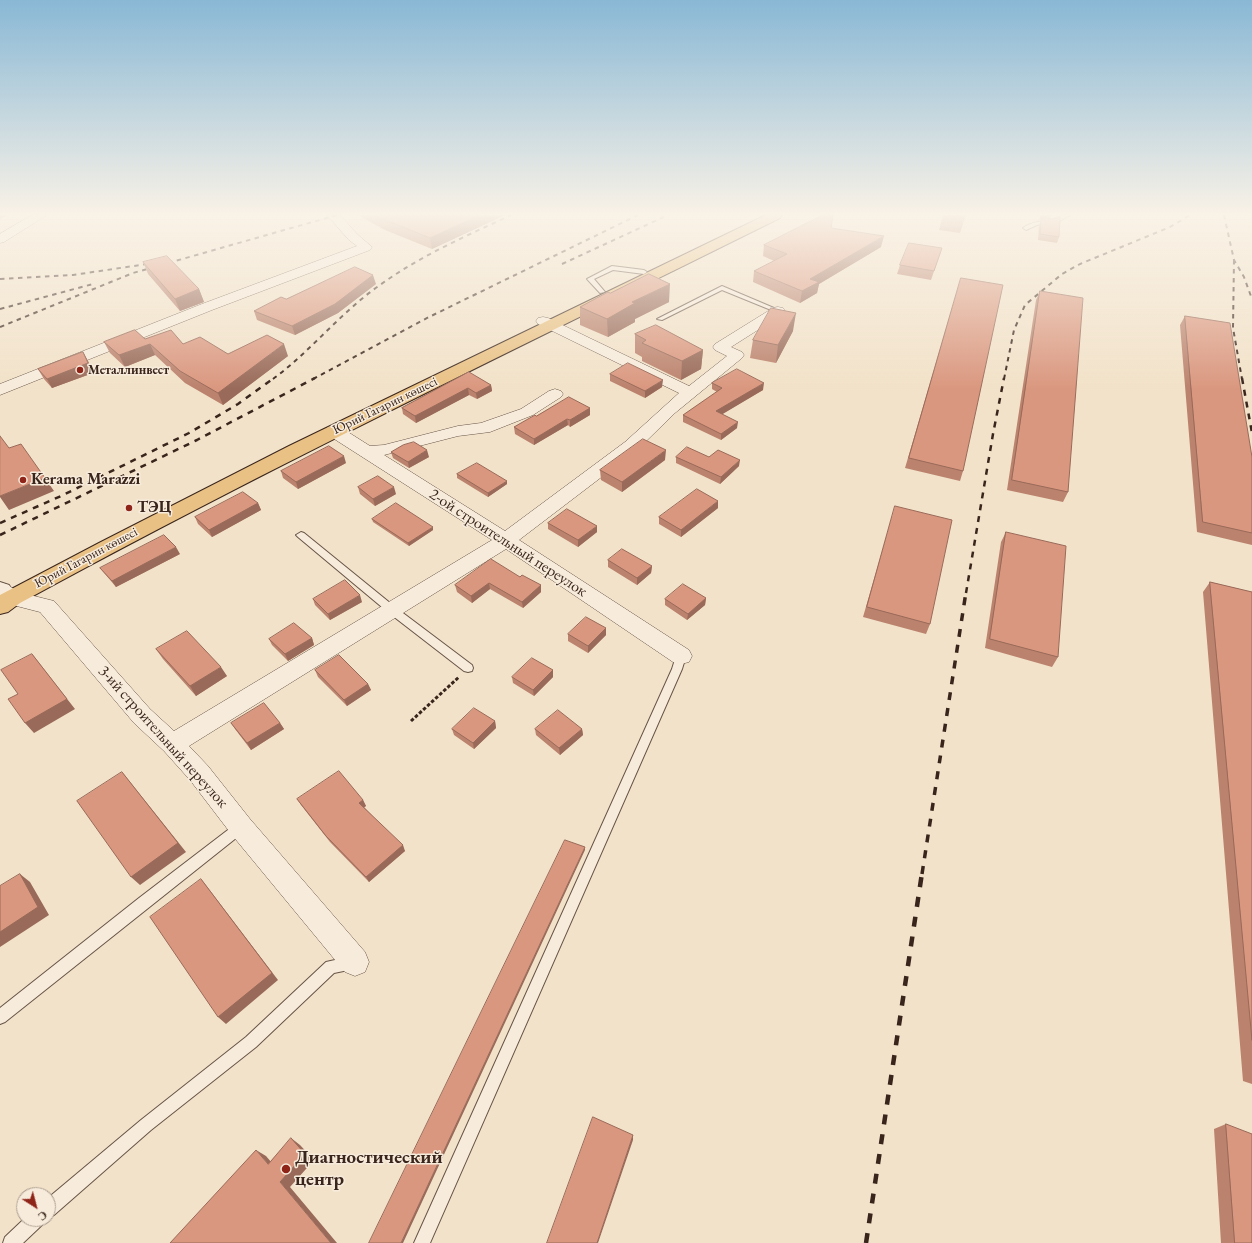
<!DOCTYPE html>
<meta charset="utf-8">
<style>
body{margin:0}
#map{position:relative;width:1252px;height:1243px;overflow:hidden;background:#f2e2c9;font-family:"EB Garamond",serif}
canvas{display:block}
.north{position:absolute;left:16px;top:1187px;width:40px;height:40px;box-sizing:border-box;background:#f7ecdc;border:1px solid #ab9c8f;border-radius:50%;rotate:144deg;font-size:11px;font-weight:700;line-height:16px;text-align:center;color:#3a251c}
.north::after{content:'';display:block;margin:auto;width:14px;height:18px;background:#8f2418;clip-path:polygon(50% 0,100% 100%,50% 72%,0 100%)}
</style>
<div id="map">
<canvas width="1252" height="1243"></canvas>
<div class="north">С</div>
</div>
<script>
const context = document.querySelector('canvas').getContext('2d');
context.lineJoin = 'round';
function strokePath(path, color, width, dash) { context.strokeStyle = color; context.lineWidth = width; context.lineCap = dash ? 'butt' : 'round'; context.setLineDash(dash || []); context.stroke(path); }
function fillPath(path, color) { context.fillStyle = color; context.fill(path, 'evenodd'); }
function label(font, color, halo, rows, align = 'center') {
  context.font = font + ' "EB Garamond",serif'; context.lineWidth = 3; context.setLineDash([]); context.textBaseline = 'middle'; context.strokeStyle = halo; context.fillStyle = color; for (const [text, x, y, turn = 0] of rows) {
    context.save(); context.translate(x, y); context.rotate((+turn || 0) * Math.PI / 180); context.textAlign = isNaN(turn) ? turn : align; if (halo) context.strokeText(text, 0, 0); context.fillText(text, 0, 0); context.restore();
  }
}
const path = new Path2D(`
 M411 721 459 677`);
const service = new Path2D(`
 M1063 215H1070L1058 222 1037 225 1026 230 1023 228C1034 219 1051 223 1063 215Z
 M612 266 644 270 647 272 644 274 613 270 594 279 605 292 600 293 587 279Z
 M722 286 781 311 776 312 722 290 662 320 657 319Z
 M301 532 304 533 395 607 472 665 473 668 472 671 468 672 464 671 389 613 298 537 296 535Z
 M681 652 685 653 686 656 682 669 430 1243H414L672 669 677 653Z
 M241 821 245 823 247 827 245 831 5 1022 0 1024V1008L139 898 237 823Z
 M353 956 358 958 360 963 358 968 334 973 256 1047 151 1130 54 1215 48 1217V1198L141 1120 246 1037 326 962Z
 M24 1219H44L42 1225 23 1243H3L5 1237Z`);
const minor = new Path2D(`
 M32 215H47L4 242 0 243V234Z
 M327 215H340L357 234 372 247 370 250 212 310 0 395V384L202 304 357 246 349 240Z
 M778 307 783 308 785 311 783 314 731 347 742 352 744 355 742 358 675 413 637 450 519 540 689 650 692 656 689 662 681 664 673 662 506 549 189 746 208 766 250 819 365 952 369 962 365 972 355 976 345 972 232 835 190 780 164 751 134 723 40 612 5 603 0 600 1 583 8 585 18 592 54 601 150 709 174 731 492 540 328 435 326 431 328 427 334 426 340 427 370 446 384 445 458 426 481 423 521 409 549 391 555 389 561 391 563 394 561 397 533 415 490 432 458 436 384 455 505 531 625 442 679 393 538 324 536 321 538 318 543 317 548 318 689 386 727 356 715 350 713 347 715 344 773 308Z`);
const tertiary = new Path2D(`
 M0 582 9 585 12 590 9 595 0 598Z`);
const primary = new Path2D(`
 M766 215H782L780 218C526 344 269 467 20 603L8 612 0 614V595L99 543 289 446Z`);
const railFar3 = new Path2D(`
 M1224 215 1234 260 1244 277 1252 299
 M1234 260 1233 328 1242 379
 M562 264 668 215
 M0 279 73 275 147 264
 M0 309 93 284
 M0 327 133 273 337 215
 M273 379C311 351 341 312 380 285 420 256 466 236 511 215
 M313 379 429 317 638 215
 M1004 379 1014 330 1025 305 1062 274 1080 264 1170 227 1190 215`);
const railFar2 = new Path2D(`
 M1242 378 1252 433
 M0 523 61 496 189 433 238 404 274 378
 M0 535 197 440 315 378
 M966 593 993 434 1004 378`);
const railFar1 = new Path2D(`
 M922 874 966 592`);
const rail = new Path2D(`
 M866 1243 922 873`);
const wall = new Path2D(`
 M361 215H505L432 249 385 230 361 217Z
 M943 215H966L960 233 939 230Z
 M1041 220 1059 237 1057 243 1038 240 1039 226Z
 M831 228 881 247 819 284 817 293 800 303 753 282 754 271 774 261 763 256 764 245Z
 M942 248 931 280 897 274 900 265Z
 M143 262 199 289 204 302 180 311 148 274Z
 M961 278 963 471 960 481 905 468Z
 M376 284 338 313 295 335 257 320 254 311 286 299Z
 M1040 291 1068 492 1063 502 1007 490 1036 300Z
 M610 293 669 302 635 319V322L608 337 580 325V307Z
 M1185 316 1252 457V545L1197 532 1180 325Z
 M793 331 776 363 750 358 753 340Z
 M635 334 703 350 701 369 681 380 642 361V357L635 353Z
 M145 339 183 344 228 354 288 356 223 405 185 383 155 355 125 367 110 353 104 342Z
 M83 352 88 361 93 373 52 388 44 379 38 369Z
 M469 372 491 385 492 391 477 399 469 395 416 423 403 414 402 408Z
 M610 374 662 387 645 398 610 381Z
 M712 383 763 390 722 414 737 428 721 440 683 422V415L717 392 712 389Z
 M590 408V415L570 427 568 425 534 445 515 434 514 427 536 416Z
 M391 452 429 457 409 468 393 458Z
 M676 457 739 466 720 484 676 463Z
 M665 460 622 492 601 480 600 470Z
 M346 463 298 489 283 478 281 471Z
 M457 474 507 484 488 497 457 478Z
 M358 487 396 494 375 506 360 494Z
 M258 503 261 510 212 537 198 524 195 517Z
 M718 508 681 537 659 524V517Z
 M892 517 930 624 926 634 863 617Z
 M372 519 433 530 409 546 373 522Z
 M548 523 597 532 578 547 548 529Z
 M1006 532 1058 657 1052 667 985 648 1001 542Z
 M180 554 116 587 105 574 100 568Z
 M608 560 652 566 651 573 637 585 608 567Z
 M520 577 541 585V592L523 608 490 589 472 603 457 592 455 585Z
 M1210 582 1252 592V1084L1243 1081 1203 592Z
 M706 598 705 605 687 620 665 605V599Z
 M313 599 362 602 330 620 315 605Z
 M568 634 606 635 588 653 568 641Z
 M312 638 314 645 288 661 272 645 269 639Z
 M156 649 227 676 196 696 163 659Z
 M315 670 368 684 371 690 347 706 318 677Z
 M512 677H553L534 696 513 683Z
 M495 721 496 728 474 749 454 735 452 729Z
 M231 723H280L284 729 251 750 235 729Z
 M535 729H582L583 735 560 755 536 735Z
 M297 799 363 800 366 806 364 807 405 851 369 882 330 842 301 805Z
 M1226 1124 1252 1243H1221L1214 1129Z`);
const shadedWall = new Path2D(`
 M0 215H8L0 219Z
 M480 215H505L432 249 430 238Z
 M1041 215H1051L1050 218 1039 220Z
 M884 236 881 247 819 284 817 293 800 303 802 291 810 279Z
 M373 275 376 284 338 313 295 335 292 326Z
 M670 284 669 302 635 319V322L608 337 607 319 632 302Z
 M199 289 204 302 180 311 175 299Z
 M796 313 793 331 776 363 778 345Z
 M150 344 155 355 125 367 119 355Z
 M284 344 288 356 223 405 218 393Z
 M703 350 701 369 681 380 682 361Z
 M83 352 88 361 93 373 52 388 47 379Z
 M663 380 662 387 645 398V391Z
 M764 383 763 390 716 418V411Z
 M491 385 492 391 477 399 476 393Z
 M468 388 469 395 416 423 415 416Z
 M590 408V415L570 427V420Z
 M567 419 568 425 534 445V439Z
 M738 422 737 428 721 440V434Z
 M427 450 429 457 409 468 408 462Z
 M666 450 665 460 622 492V482Z
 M344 456 346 463 298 489 296 482Z
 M740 460 739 466 720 484 721 477Z
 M45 478 54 491 9 510 0 497V496Z
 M507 481V484L488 497V493Z
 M394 487 396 494 375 506 373 499Z
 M718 501V508L681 537V530Z
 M258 503 261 510 212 537 209 530Z
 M597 526V532L578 547V540Z
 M433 527V530L409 546 408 543Z
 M176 547 180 554 116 587 112 581Z
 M652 566 651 573 637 585V578Z
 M489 583 490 589 472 603 471 596Z
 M541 585V592L523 608 522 602Z
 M360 595 362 602 330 620 328 614Z
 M706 598 705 605 687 620 688 614Z
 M606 628V635L588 653V646Z
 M312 638 314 645 288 661 285 654Z
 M32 654 75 709 34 733 25 723Z
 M221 667 227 676 196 696 190 686Z
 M553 670V677L534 696 533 690Z
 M368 684 371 690 347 706 344 700Z
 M495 721 496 728 474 749 473 743Z
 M280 723 284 729 251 750 247 743Z
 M582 729 583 735 560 755 559 748Z
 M122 772 186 852 140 885 131 877Z
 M363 800 366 806 362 809 359 803Z
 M403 845 405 851 369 882 366 877Z
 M585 847V850L403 1243H401Z
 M20 874 30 882 49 915 0 947V932Z
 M201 879 208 888 278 980 226 1024 218 1017Z
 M633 1135V1140L598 1243H597Z
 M291 1138 300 1145 314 1160 290 1187 337 1243H331L280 1182Z
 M256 1150 266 1156 278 1170 268 1164Z`);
const building = new Path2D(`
 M375 215H480L430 238 383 219Z
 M823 215H833L831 228 884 236 810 279 819 282 802 291 754 271 787 254 764 245Z
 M1060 218 1059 237 1040 234 1041 220Z
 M909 243 942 248 934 271 900 265Z
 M167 256 199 289 175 299 143 262Z
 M355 267 373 275 335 304 292 326 254 311 281 297 286 299Z
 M649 274 670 284 632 302 635 303 607 319 580 307 608 292 610 293Z
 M961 278 1003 285 963 471 909 458Z
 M1040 291 1083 298 1068 492 1012 480Z
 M771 308 796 313 778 345 753 340Z
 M1185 316 1230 323 1252 457V533L1203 522Z
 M656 325 703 350 682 361 642 343 646 340 635 334Z
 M135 330 145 339 171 330 183 344 200 337 228 354 267 335 284 344 218 393 180 371 150 344 119 355 104 342Z
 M83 352 88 363 47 379 38 369Z
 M628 363 663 380 645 391 610 374Z
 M737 369 764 383 716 411 738 422 721 434 683 415 722 388 712 383Z
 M469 372 491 385 476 393 468 388 415 416 402 408Z
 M569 397 590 408 570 420 567 419 534 439 514 427 535 415 536 416Z
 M0 436 9 448 21 444 45 478 0 496Z
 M643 439 666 450 622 482 600 470Z
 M414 442 427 450 408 462 391 452 403 445Z
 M329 446 344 456 296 482 281 471Z
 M687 447 709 457 718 450 740 460 721 477 676 457Z
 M477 463 507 481 488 493 457 474Z
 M378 476 394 487 373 499 358 487Z
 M697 489 718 501 681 530 659 517Z
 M243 492 258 503 209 530 195 517Z
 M396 503 433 527 408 543 372 519Z
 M895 506 952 520 930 624 867 607Z
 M567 509 597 526 578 540 548 523Z
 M1006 532 1066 546 1058 657 990 639Z
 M164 535 176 547 112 581 100 568Z
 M622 549 652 566 637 578 608 560Z
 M491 559 520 577 522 575 541 585 522 602 489 583 471 596 455 585Z
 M345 580 360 595 328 614 313 599Z
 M1210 582 1252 592V1040Z
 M683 584 706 598 688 614 665 599Z
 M586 617 606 628 588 646 568 634Z
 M294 623 312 638 285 654 269 639Z
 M187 631 221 667 190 686 156 649Z
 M32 654 67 699 25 723 8 699 18 694 1 670Z
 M339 655 368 684 344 700 315 670Z
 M532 658 553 670 533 690 512 677Z
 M264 703 280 723 247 743 231 723Z
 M474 708 495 721 473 743 452 729Z
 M558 710 582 729 559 748 535 729Z
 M339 771 363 800 359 803 403 845 366 877 326 836 297 799Z
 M122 772 178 843 131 877 77 801Z
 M565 840 585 847 401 1243H369Z
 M20 874 38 907 0 932V886Z
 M201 879 272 973 218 1017 150 917Z
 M593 1117 633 1135 597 1243H547Z
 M1226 1124 1252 1134V1243H1235Z
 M291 1138 305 1154 280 1182 331 1243H170L256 1150 268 1164Z`);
const markers = [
 [80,370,4,"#8f2418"],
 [23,480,4,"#8f2418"],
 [129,508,4,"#8f2418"],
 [286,1169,5,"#8f2418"]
];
const farPoinames = [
 ["Металлинвест",88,370]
];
const farStreetnames = [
 ["Юрий Гагарин көшесі",385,406,-26],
 ["Юрий Гагарин көшесі",86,558,-28]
];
const poiNames = [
 ["Kerama Marazzi",31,480],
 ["ТЭЦ",137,508]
];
const streetNames = [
 ["2-ой строительный переулок",508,543,33],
 ["3-ий строительный переулок",163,737,48]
];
const nearPoinames = [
 ["Диагностический",295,1158],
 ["центр",295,1180]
];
strokePath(service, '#685447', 2);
strokePath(minor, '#685447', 1);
strokePath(tertiary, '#685447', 2);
strokePath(primary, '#3a251c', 2);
strokePath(path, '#3a251c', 3, [3.5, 2]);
fillPath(service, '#f7ecdc');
fillPath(minor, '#f7ecdc');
fillPath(tertiary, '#f7ecdc');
fillPath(primary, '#e9c184');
strokePath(railFar3, '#3a251c', 2, [4.5, 4.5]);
strokePath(railFar2, '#3a251c', 2.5, [6, 6]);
strokePath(railFar1, '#3a251c', 3.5, [8, 8]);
strokePath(rail, '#3a251c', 4.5, [10, 10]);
fillPath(wall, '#bb826d');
fillPath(shadedWall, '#996a59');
fillPath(building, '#da977f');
strokePath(building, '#996a59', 1);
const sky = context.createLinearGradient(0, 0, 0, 389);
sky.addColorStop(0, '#89b8d5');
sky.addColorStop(0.55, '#f9f2e7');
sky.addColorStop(1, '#f9f2e700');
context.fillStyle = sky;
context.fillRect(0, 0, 1252, 389);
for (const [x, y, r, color] of markers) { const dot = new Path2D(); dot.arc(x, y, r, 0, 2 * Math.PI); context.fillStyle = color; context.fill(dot); strokePath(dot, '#f7ecdc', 1.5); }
label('bold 13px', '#3a251c', '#f7ecdc', farPoinames, 'left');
label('13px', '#3a251c', '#f7ecdc', farStreetnames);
label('bold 16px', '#3a251c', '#f7ecdc', poiNames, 'left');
label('16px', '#3a251c', '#f7ecdc', streetNames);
label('bold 19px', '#3a251c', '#f7ecdc', nearPoinames, 'left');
</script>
